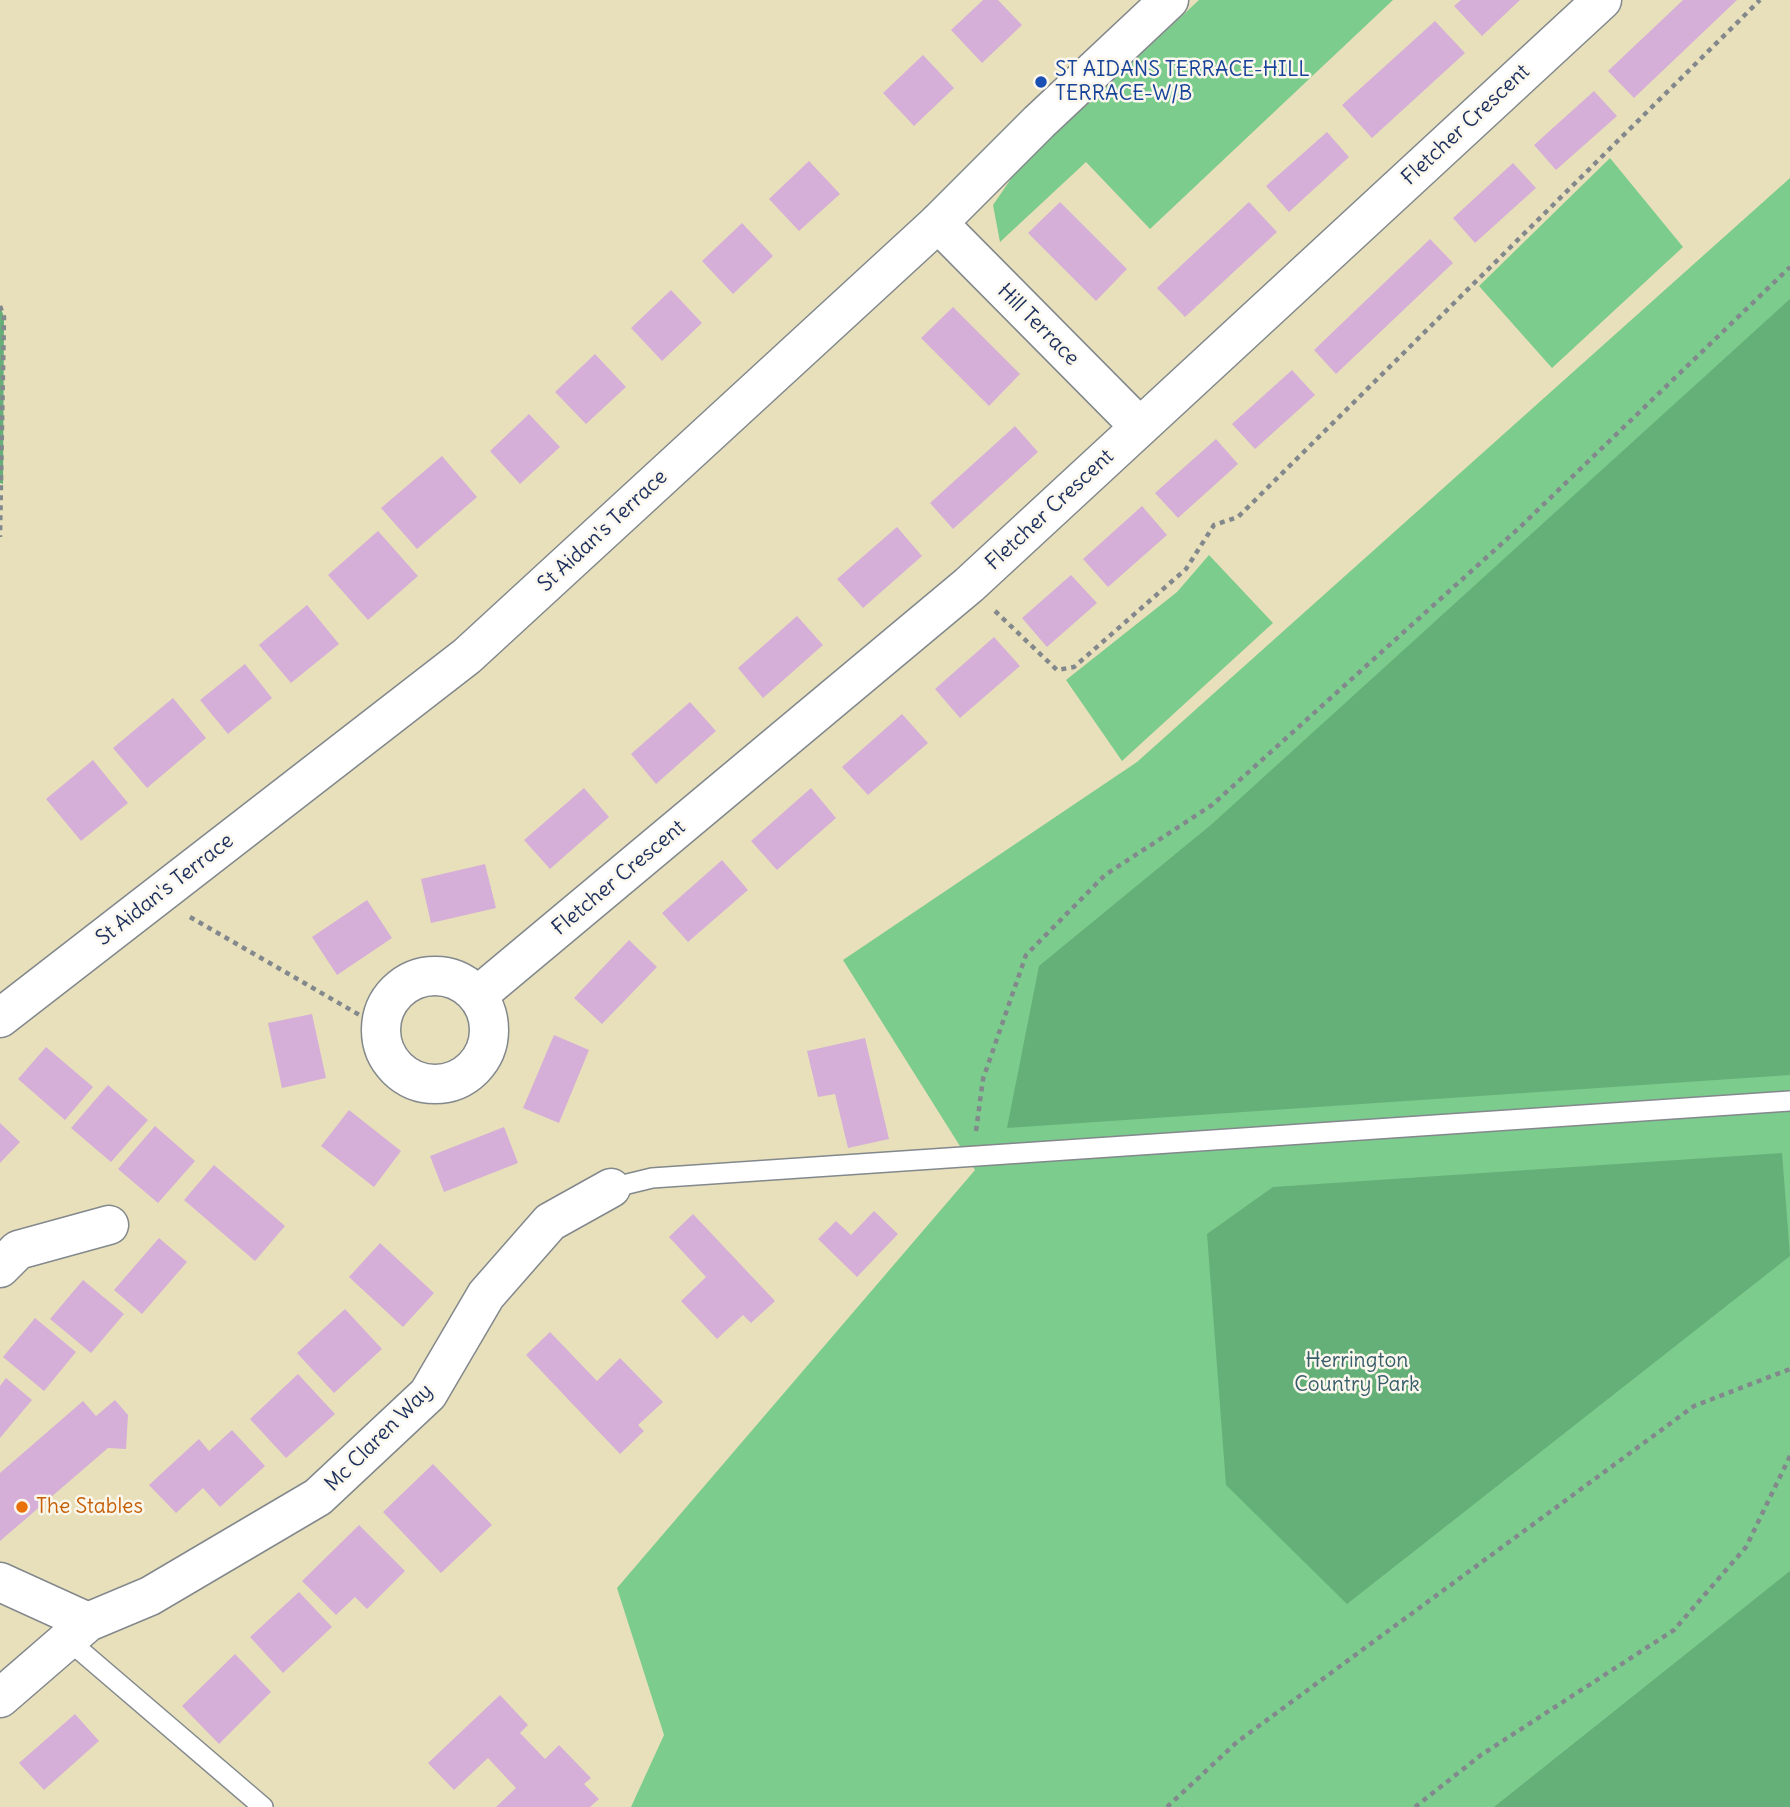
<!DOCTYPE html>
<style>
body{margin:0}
canvas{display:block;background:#e8e0bb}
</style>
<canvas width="1790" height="1807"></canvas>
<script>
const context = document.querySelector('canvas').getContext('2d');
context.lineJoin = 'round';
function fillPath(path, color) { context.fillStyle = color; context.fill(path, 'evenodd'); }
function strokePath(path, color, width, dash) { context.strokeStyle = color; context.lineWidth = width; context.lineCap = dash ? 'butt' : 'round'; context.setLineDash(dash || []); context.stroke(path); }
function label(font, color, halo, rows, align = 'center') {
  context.font = font + ' Delius,sans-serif'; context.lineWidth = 5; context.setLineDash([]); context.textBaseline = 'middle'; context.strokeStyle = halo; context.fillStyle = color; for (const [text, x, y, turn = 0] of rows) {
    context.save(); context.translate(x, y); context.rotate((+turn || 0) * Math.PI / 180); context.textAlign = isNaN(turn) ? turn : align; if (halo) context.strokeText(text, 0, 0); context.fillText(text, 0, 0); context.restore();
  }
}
const green = new Path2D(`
 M1199 0H1393L1150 229 1086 162 1000 242 993 205 1017 170Z
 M1610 158 1683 247 1552 368 1479 286Z
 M1790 178V1807H631L664 1735 617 1588 975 1170 843 960 1137 762Z
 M1209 555 1273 623 1122 761 1066 680 1177 592Z`);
const forest = new Path2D(`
 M1790 299V1075L1007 1128 1039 966 1212 824Z
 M0 306 4 317 3 484 0 483Z
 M1782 1153 1790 1256 1347 1604 1226 1485 1207 1234 1273 1187Z
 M1790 1571V1807H1494Z`);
const building = new Path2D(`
 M983 0H998L1022 25 982 63 951 30Z
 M1461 0H1520L1482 36 1454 6Z
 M1683 0H1737L1634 98 1608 71Z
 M1435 21 1465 53 1372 138 1342 105Z
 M923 55 954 88 914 126 883 93Z
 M1594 91 1617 116 1556 170 1534 145Z
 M1327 132 1349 157 1289 212 1266 186Z
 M809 161 840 194 799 231 769 199Z
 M1513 163 1536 188 1475 243 1453 218Z
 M1060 202 1127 269 1096 301 1028 233Z
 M1249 202 1277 232 1185 317 1157 288Z
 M742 223 773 256 733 294 702 261Z
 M1430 239 1453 263 1336 374 1314 350Z
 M671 290 702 323 662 361 631 328Z
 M953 307 1020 374 989 406 921 338Z
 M595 354 626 387 586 424 555 392Z
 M1292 370 1315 395 1255 449 1232 424Z
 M529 414 560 447 520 484 490 451Z
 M1015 426 1038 452 953 529 930 503Z
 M1216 439 1238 464 1178 518 1155 493Z
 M442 456 477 497 417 549 381 508Z
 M1142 506 1167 535 1108 587 1083 559Z
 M897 527 922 556 863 608 837 579Z
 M378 531 418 576 368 620 328 575Z
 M1071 575 1097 603 1047 647 1022 618Z
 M307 605 339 644 291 683 259 645Z
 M797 616 823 645 763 698 738 668Z
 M994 637 1020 666 960 718 935 689Z
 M245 664 272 698 228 734 200 700Z
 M173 698 206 738 147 788 113 748Z
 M690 702 716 731 656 784 631 754Z
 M902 714 928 743 868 795 842 767Z
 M93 760 128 803 81 841 46 799Z
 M584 788 609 817 550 869 524 840Z
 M811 788 836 818 777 870 751 841Z
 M722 860 748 890 688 942 662 913Z
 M485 864 496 908 431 923 421 879Z
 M367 900 392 938 337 975 312 937Z
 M629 940 657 967 602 1024 574 998Z
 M312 1014 326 1078 282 1088 268 1023Z
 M554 1035 589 1050 559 1123 523 1108Z
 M865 1038 889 1139 848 1148 835 1094 818 1097 807 1051Z
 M46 1047 93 1087 65 1120 18 1079Z
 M108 1085 148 1120 111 1162 71 1128Z
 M349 1110 401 1151 374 1187 321 1146Z
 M0 1123 20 1142 0 1163Z
 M155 1126 195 1161 158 1203 118 1169Z
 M504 1127 518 1163 444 1192 430 1156Z
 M214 1165 285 1226 255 1261 184 1200Z
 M874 1211 898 1234 857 1277 818 1239 836 1221 851 1235Z
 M693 1214 775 1301 751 1323 743 1315 717 1339 681 1301 706 1277 669 1237Z
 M159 1238 187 1262 142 1314 114 1290Z
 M380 1243 434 1293 403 1327 349 1277Z
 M83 1280 124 1314 91 1353 50 1319Z
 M345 1309 382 1349 334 1393 297 1353Z
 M35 1318 76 1352 44 1391 3 1357Z
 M550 1332 597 1381 620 1358 663 1402 638 1425 644 1431 620 1454 526 1355Z
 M298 1374 335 1414 286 1458 250 1419Z
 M6 1378 32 1400 0 1438V1386Z
 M115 1400 128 1415 126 1449 108 1448 0 1541V1473L83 1401 96 1416Z
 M232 1430 265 1466 220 1507 203 1488 176 1513 149 1485 199 1439 209 1451Z
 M433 1464 492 1525 441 1573 383 1512Z
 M359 1525 405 1571 367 1609 355 1597 336 1615 302 1581Z
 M299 1592 332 1627 283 1673 250 1637Z
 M235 1654 271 1692 219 1744 182 1706Z
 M500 1695 528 1725 520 1733 545 1759 559 1745 591 1778 584 1784 599 1799 590 1807H496L516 1788 488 1758 454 1790 428 1763Z
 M75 1714 99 1741 44 1790 19 1763Z`);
const path = new Path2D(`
 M0 306 4 317 0 537
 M995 611 1057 670 1074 667 1186 569 1214 525 1238 517 1760 0
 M190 917 382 1028
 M976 1131 983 1079 1026 955 1105 875 1212 805 1518 529 1790 267
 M1167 1807 1237 1742 1694 1406 1790 1369
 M1415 1807 1481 1755 1674 1630 1746 1547 1790 1456`);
const lane = new Path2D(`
 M611 1188 652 1178 1790 1101
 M68 1640 263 1807`);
const street = new Path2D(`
 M938 223 1139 426
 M381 1030a54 54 0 1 1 108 0a54 54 0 1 1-108 0Z
 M477 996 969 585 1602 0
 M0 1268 18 1250 109 1225
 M0 1582 88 1622
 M0 1698 88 1622 150 1596 318 1497 428 1394 486 1295 550 1222 611 1188`);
const secondary = new Path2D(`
 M0 1018 467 656 938 223 1039 122 1169 0`);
const markers = [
 [1041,82,7,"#1a4fb4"],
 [22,1507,7,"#e8710a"]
];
const transitNames = [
 ["ST AIDANS TERRACE-HILL",1055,70],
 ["TERRACE-W/B",1055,94]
];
const streetNames = [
 ["Fletcher Crescent",1466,125,-43],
 ["Hill Terrace",1038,325,45],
 ["Fletcher Crescent",1050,510,-43],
 ["St Aidan's Terrace",603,531,-43],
 ["Fletcher Crescent",619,878,-40],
 ["St Aidan's Terrace",165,890,-38],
 ["Mc Claren Way",379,1438,-45]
];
const parkNames = [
 ["Herrington",1357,1361],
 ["Country Park",1357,1385]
];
const foodNames = [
 ["The Stables",36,1507]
];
fillPath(green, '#7ccc8d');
fillPath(forest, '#65b078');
fillPath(building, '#d5afd7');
strokePath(lane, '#82888c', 22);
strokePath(street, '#82888c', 41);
strokePath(secondary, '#82888c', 41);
strokePath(path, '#82888c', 4.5, [5, 5]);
strokePath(lane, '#fff', 19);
strokePath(street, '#fff', 38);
strokePath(secondary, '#fff', 38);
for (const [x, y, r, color] of markers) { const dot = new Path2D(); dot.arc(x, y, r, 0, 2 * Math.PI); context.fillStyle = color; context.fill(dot); strokePath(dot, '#fbf7ec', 2.5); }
label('21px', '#164399', '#fbf7ec', transitNames, 'left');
label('21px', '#1b2f5e', '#fbf7ec', streetNames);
label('21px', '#385e6c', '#fbf7ec', parkNames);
label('21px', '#c56008', '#fbf7ec', foodNames, 'left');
</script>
